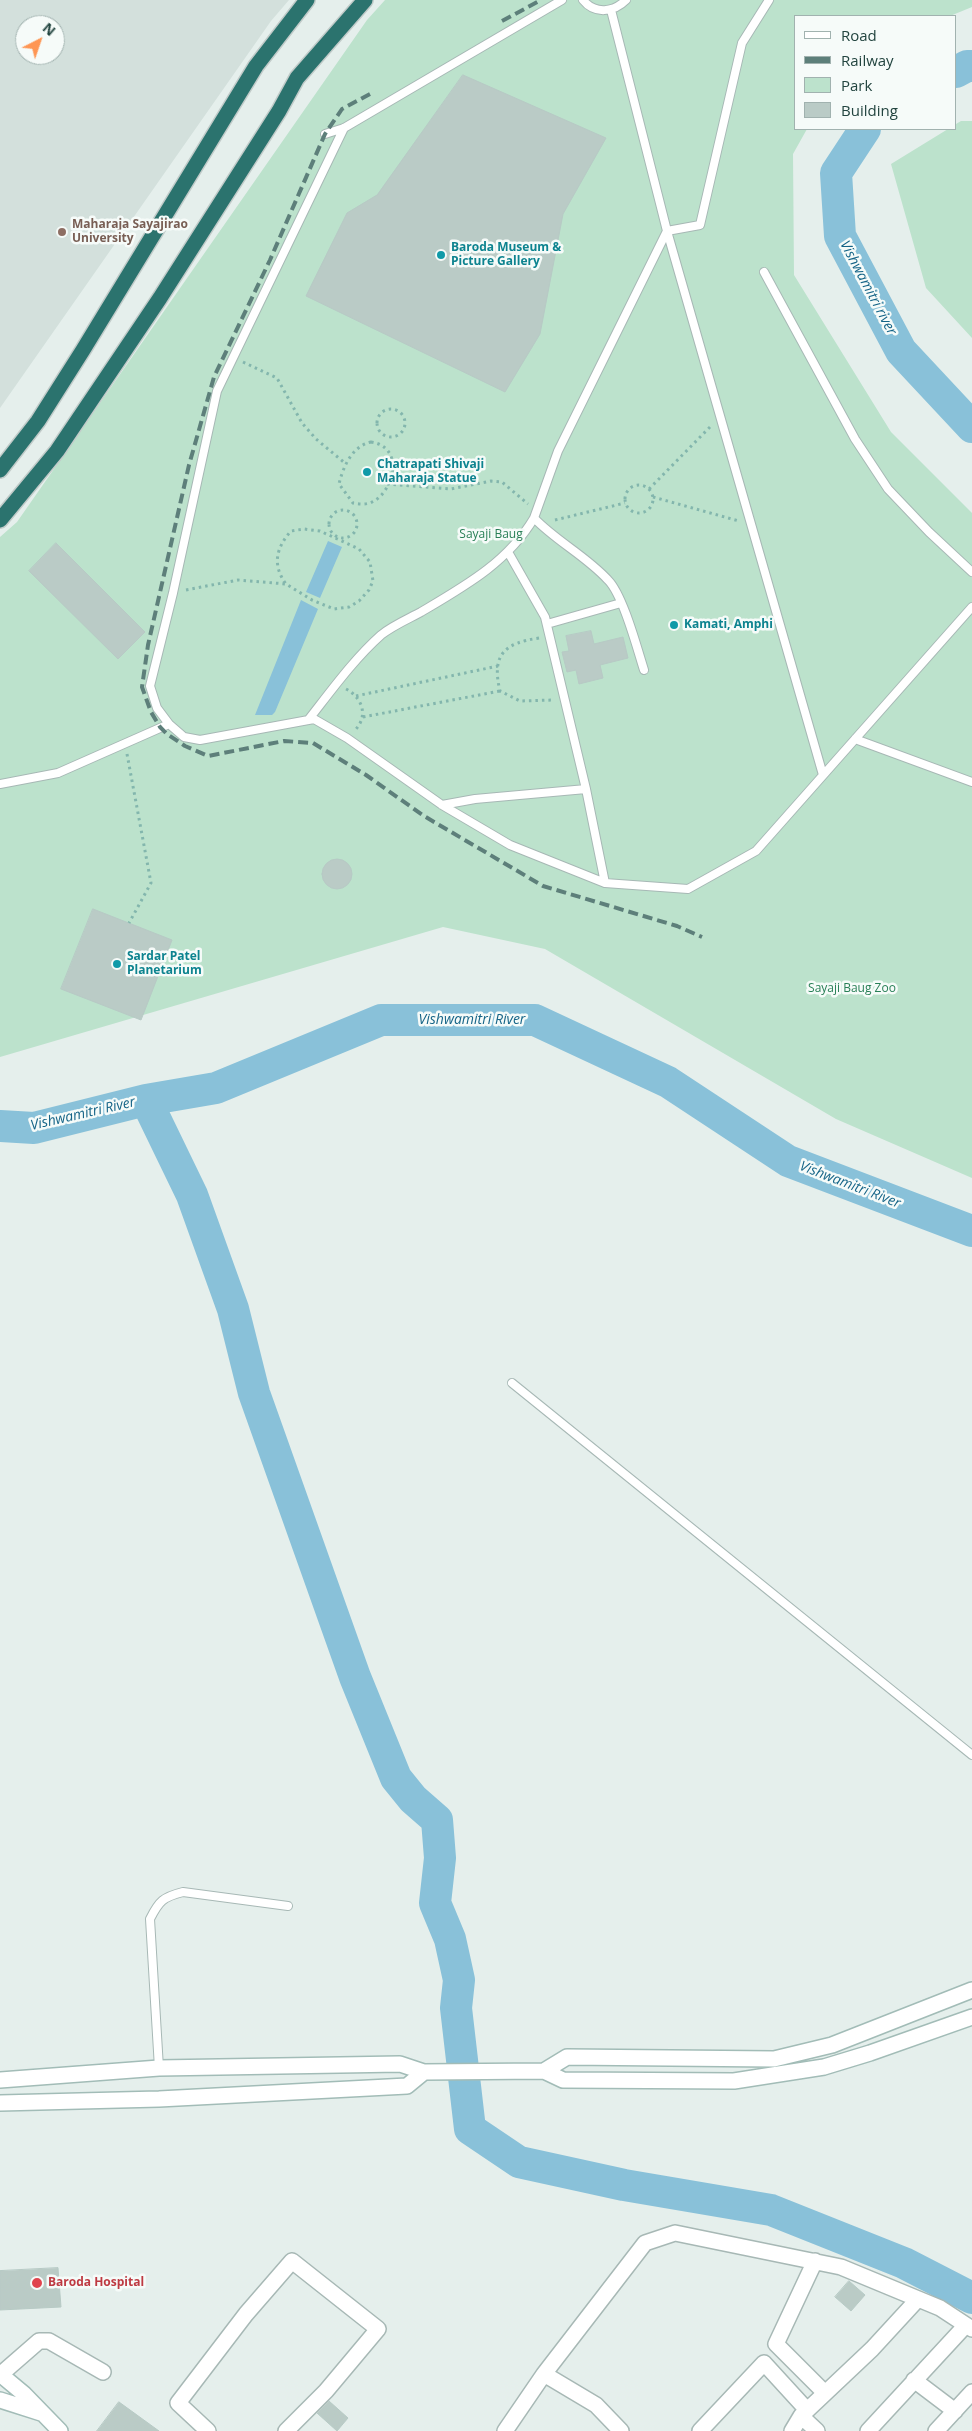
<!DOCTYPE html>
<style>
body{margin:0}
#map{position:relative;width:972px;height:2431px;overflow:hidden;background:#e5efec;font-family:"Open Sans",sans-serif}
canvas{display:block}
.legend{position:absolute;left:794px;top:15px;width:162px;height:115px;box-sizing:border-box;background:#f6fbf9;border:1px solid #a1b2af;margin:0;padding:6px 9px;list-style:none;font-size:15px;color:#22443f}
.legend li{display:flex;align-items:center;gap:10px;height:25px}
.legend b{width:25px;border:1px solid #a1b2af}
.north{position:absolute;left:15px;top:15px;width:50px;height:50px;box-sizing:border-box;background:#f6fbf9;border:1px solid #a1b2af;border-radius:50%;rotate:41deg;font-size:14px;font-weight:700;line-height:20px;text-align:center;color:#22443f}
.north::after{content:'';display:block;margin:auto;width:18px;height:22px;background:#fe9654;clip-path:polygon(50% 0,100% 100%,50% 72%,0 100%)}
</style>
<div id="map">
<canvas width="972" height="2431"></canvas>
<ul class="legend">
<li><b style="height:6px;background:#fff"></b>Road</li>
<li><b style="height:6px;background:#5d7f7a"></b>Railway</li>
<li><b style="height:14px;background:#bce2cc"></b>Park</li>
<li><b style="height:14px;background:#bacbc6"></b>Building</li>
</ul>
<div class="north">N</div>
</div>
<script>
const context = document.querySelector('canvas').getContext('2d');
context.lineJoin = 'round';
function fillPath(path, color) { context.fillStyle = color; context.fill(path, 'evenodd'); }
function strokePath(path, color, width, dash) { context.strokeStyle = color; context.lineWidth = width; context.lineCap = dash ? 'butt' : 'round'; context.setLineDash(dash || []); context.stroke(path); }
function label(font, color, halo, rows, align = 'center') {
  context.font = font + ' "Open Sans",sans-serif'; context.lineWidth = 5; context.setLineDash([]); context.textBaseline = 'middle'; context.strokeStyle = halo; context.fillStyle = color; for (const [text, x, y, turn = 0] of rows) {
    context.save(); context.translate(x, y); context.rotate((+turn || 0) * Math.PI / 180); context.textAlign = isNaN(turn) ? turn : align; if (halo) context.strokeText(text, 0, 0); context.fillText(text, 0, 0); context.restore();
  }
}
const built = new Path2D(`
 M0 0H289L271 21 0 408ZM25 25H55V55H25Z`);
const green = new Path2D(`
 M385 0H972V7L950 16H796V129H807L793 154 794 275 891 432 972 513V1178L836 1119 545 949 443 927 0 1057V537L17 522 367 20Z
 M961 121H972V338L926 288 891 164 948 129H956V124Z`);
const water = new Path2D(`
 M328 541 342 547 320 598 306 592Z
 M301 600 318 609 275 712 272 715H255Z`);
const river = new Path2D(`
 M956 72 967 66H972
 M865 129 836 173 840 236 901 351 972 427
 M146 1100 192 1195 233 1309 254 1393 355 1677 396 1778 413 1799 437 1820 440 1858 435 1903 450 1939 459 1980 456 2008 470 2129 519 2162 624 2185 771 2210 904 2263 972 2298
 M0 1126 34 1128 146 1100 216 1088 381 1020H535L668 1082 788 1161 972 1231`);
const building = new Path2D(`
 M463 75 606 138 563 214 540 334 505 392 306 296 347 213 377 195Z
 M56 543 145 632 118 659 29 571Z
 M591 631 594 644 623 637 628 658 600 665 603 678 579 684 576 670 567 672 562 652 569 651 566 636Z
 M322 874a15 15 0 1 1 30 0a15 15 0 1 1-30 0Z
 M93 909 172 940 141 1020 61 989Z
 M58 2268 61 2307 0 2310V2271Z
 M849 2281 865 2295 851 2311 835 2297Z
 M329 2401 348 2418 337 2431 317 2413Z
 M119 2402 159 2431H97Z`);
const path = new Path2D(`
 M243 362 277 378 302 423 316 439 346 464
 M377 423a14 14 0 1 1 28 0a14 14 0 1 1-28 0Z
 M371 442C406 447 393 493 372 502 366 505 359 504 353 503L339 484C343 467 352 446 371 442Z
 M387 484 451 489 491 481 502 482 528 504
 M625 499a14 14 0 1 1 28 0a14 14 0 1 1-28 0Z
 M649 489 710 427
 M653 497 739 521
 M329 524a14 14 0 1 1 28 0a14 14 0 1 1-28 0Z
 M555 520 625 503
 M186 590 238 580 286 584 312 600 334 609 349 607 359 601 369 590 373 581 370 562 359 549 320 531 304 529 291 531C276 548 272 565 286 584
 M539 638C505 643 491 654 500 691L520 701 553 700
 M346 689C362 697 369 716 355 730
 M356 696 498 666
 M363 717 500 691
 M127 754 151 883 129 923`);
const lane = new Path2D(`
 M583 0C595 15 614 12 626 0
 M611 10 667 231 823 775
 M325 134 344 128 562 0
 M764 272 855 439 888 489 929 532 972 572
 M508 552 545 617 586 789 605 883
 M547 624 621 603
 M644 670C637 648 623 595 608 580 586 556 556 541 534 518L558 451 667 231 700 225 742 43 769 0
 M309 719C331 691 354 659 381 635 392 626 408 619 421 612 465 586 508 562 534 518
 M169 724 157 708 150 686 173 593 217 391 344 128
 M855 739 972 782
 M0 784 58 773 169 724 184 737 200 740 314 719 347 738 442 805 510 845 605 883 688 889 756 851 972 607
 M442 805 475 799 586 789
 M512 1383 972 1755
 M159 2068 150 1919C159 1901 163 1897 183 1892L288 1906`);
const street = new Path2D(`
 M815 2261 776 2344 825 2393
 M544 2374 596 2405 621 2431
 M0 2375 39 2341H49L103 2372
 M914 2380 955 2411
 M208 2431 178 2403 246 2314 292 2261 378 2329 326 2391 286 2431
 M505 2431 544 2374 645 2243 675 2233 841 2267 940 2308 972 2329
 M700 2431 764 2363 807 2410
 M792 2431 801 2416
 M817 2431 801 2416 872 2349 918 2299
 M868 2431 966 2325
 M936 2431 972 2392`);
const secondary = new Path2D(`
 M544 2071 567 2057 774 2059 832 2045 972 1990
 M0 2080 159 2068 400 2064 424 2072 544 2071 563 2080 734 2081 824 2067 870 2053 972 2017
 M0 2103 159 2099 407 2086 424 2072
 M0 2374 24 2394 60 2431
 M0 2400 41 2413`);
const highway = new Path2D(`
 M0 470 38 421 83 350 256 66 307 0
 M0 520 57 451 160 298 279 111 297 78 365 0`);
const rail = new Path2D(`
 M502 21 541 0
 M370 94 342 109 325 134 270 260 214 377 189 465 148 645 142 687 151 712 160 727 167 734 185 746 208 756 284 741 313 743 366 775 424 816 543 886 677 926 702 937`);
const markers = [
 [62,232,5,"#8d6e63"],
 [441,255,5,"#0f9aa8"],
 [367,472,5,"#0f9aa8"],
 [674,625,5,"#0f9aa8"],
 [117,964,5,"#0f9aa8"],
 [37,2283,6,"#e0444e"]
];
const educationNames = [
 ["Maharaja Sayajirao",72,225],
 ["University",72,239]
];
const cultureNames = [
 ["Baroda Museum &",451,248],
 ["Picture Gallery",451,262],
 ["Chatrapati Shivaji",377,465],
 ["Maharaja Statue",377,479],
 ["Kamati, Amphi",684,625],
 ["Sardar Patel",127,957],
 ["Planetarium",127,971]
];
const parkNames = [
 ["Sayaji Baug",491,535],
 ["Sayaji Baug Zoo",852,989]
];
const healthNames = [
 ["Baroda Hospital",48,2283]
];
const waterNames = [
 ["Vishwamitri river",868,288,62],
 ["Vishwamitri River",472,1020],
 ["Vishwamitri River",83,1114,-13],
 ["Vishwamitri River",850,1185,21]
];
fillPath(built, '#d3e0dc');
fillPath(green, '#bce2cc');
fillPath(water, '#89c1d9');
strokePath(river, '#89c1d9', 32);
fillPath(building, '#bacbc6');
strokePath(building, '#b7cac5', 1);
strokePath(lane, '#a7b8b5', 10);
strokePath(street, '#a7b8b5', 18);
strokePath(secondary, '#a2bcb7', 18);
strokePath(highway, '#c1cbc9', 18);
strokePath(path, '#83b6ad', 3, [2.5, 4]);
strokePath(lane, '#fff', 8);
strokePath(street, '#fff', 15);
strokePath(secondary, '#fff', 15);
strokePath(highway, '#2b736e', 15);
strokePath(rail, '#5d7f7a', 4, [10, 5]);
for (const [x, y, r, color] of markers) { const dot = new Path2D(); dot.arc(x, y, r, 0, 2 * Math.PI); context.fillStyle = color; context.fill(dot); strokePath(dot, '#f6fbf9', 2); }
label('bold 12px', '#785e54', '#f6fbf9', educationNames, 'left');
label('bold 12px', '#0d838f', '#f6fbf9', cultureNames, 'left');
label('12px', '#287f56', '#f6fbf9', parkNames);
label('bold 12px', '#be3a42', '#f6fbf9', healthNames, 'left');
label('italic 14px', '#156487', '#f6fbf9', waterNames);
</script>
